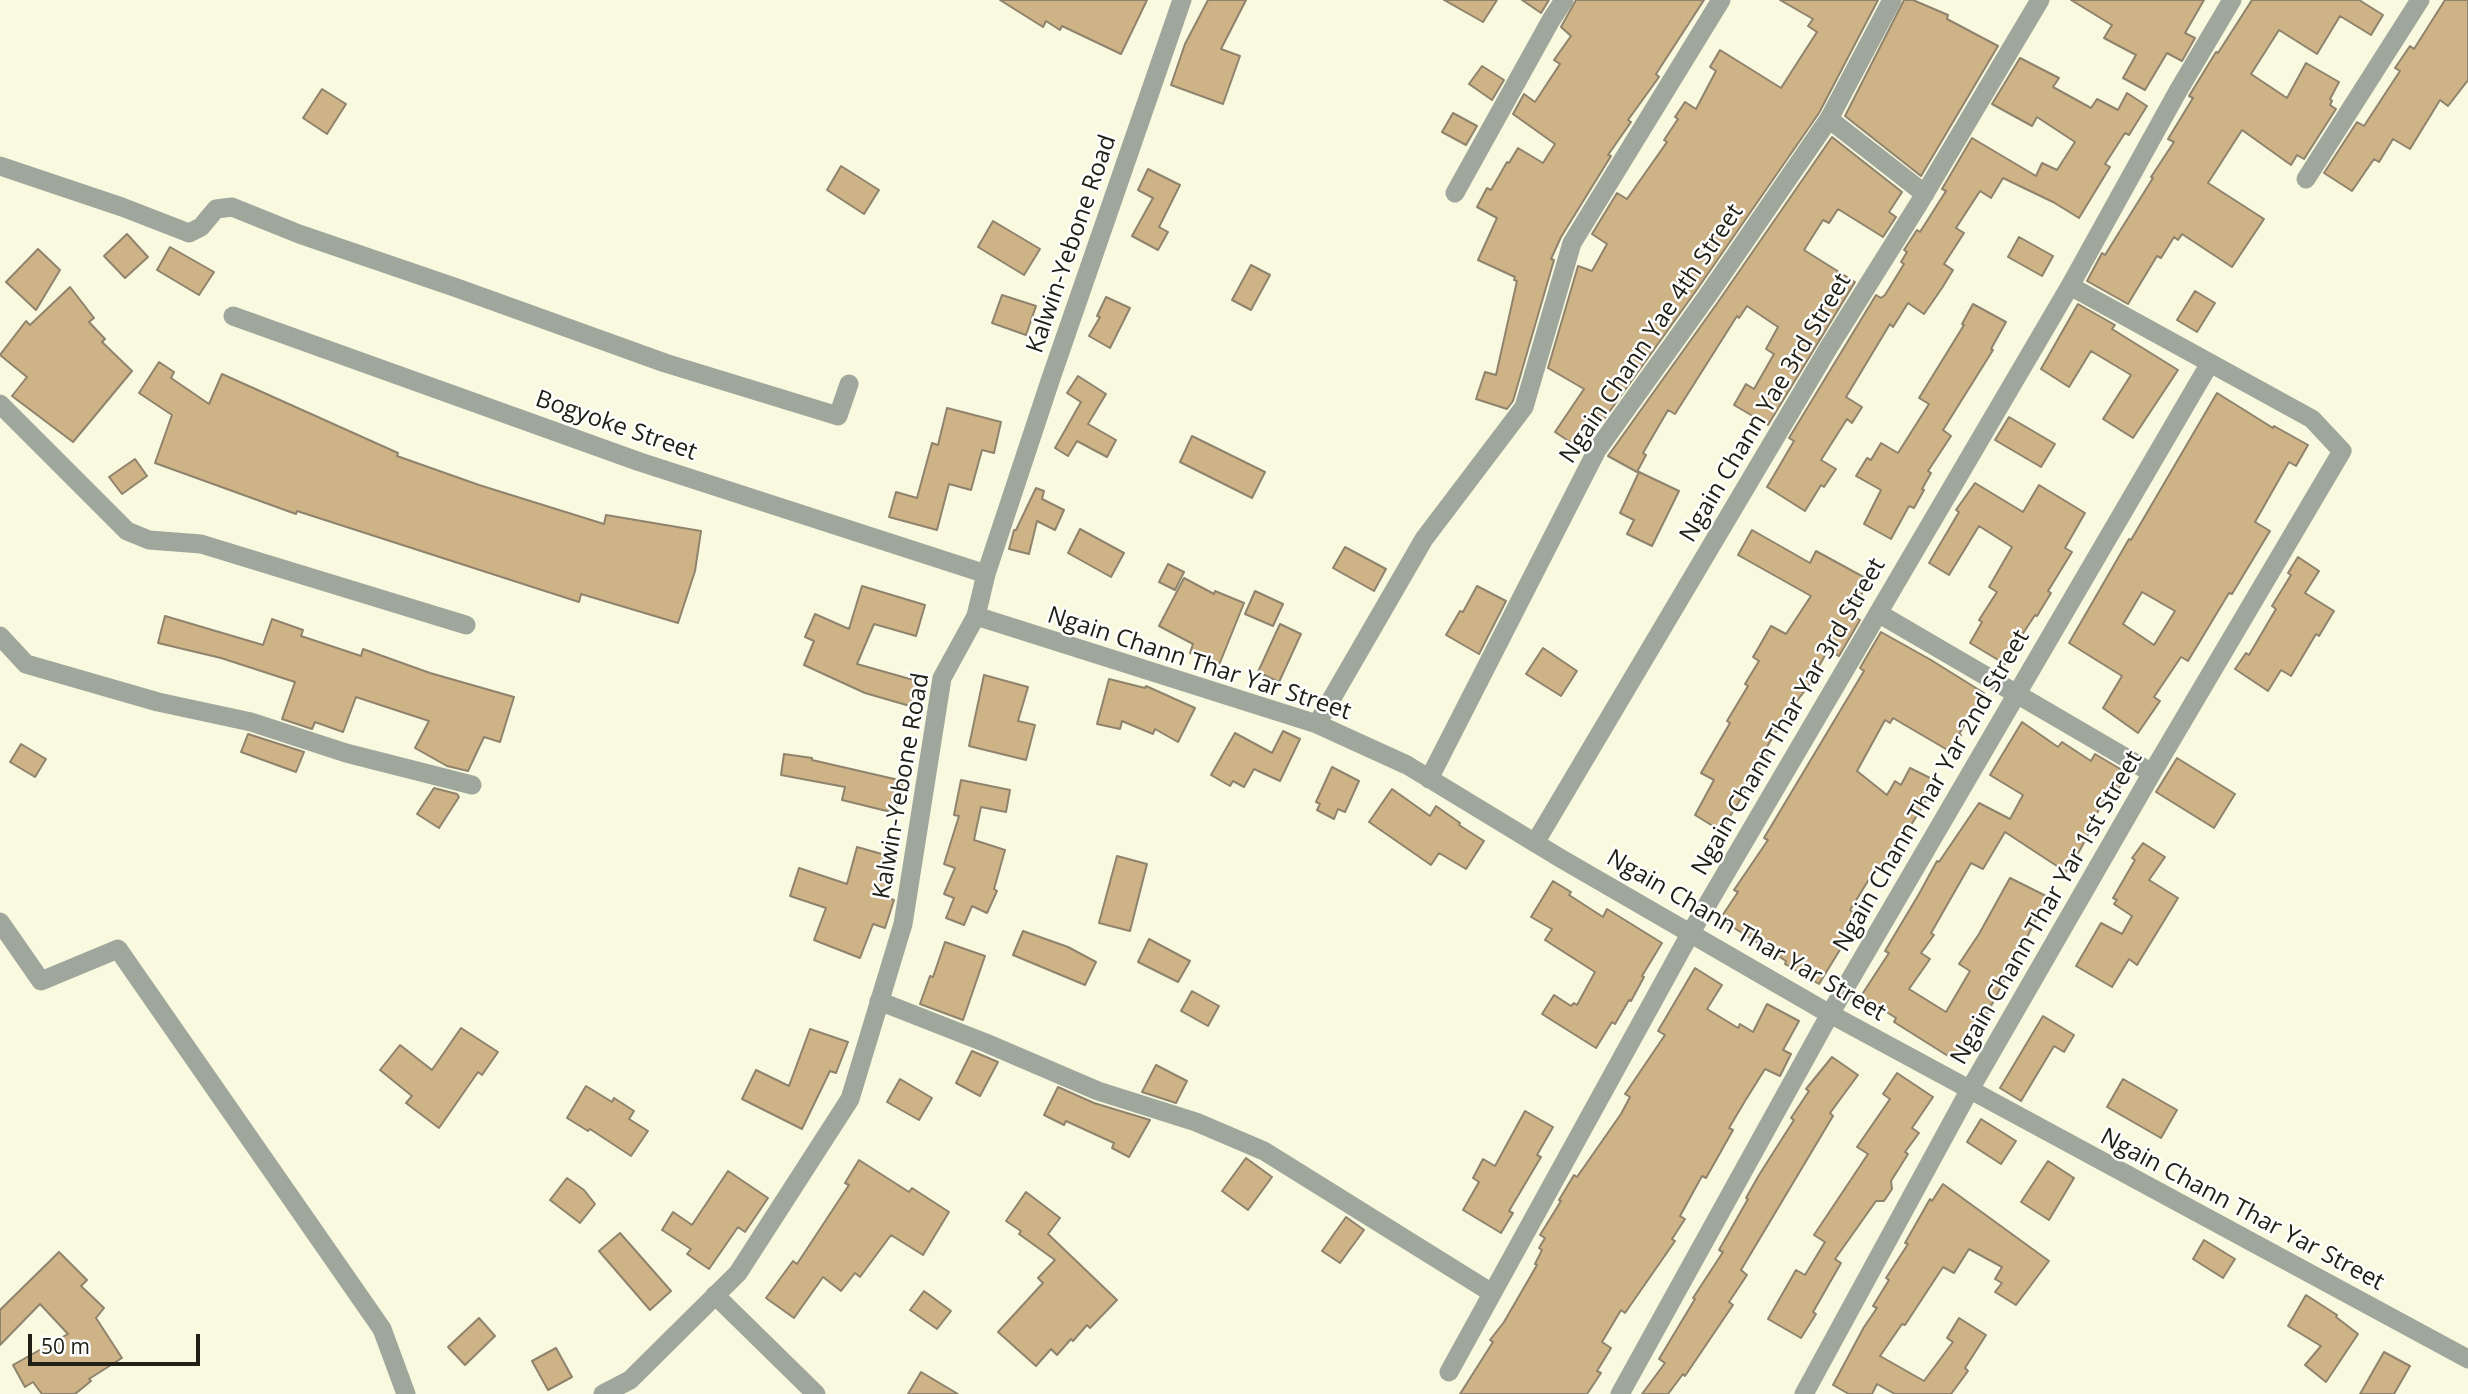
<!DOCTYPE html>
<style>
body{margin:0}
#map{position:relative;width:2468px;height:1394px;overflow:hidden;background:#f8f9de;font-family:"Open Sans",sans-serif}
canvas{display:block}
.scale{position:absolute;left:28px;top:1334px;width:172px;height:32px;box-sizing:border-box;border:4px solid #202016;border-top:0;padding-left:9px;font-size:21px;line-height:24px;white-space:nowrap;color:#202016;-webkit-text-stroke:5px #fff;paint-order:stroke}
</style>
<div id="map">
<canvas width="2468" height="1394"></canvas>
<div class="scale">50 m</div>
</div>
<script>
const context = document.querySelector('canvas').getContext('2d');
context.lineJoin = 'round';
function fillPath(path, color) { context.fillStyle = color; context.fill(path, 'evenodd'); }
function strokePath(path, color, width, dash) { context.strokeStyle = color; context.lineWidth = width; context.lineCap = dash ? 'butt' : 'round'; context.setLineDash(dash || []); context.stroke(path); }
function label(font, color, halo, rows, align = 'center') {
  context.font = font + ' "Open Sans",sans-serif'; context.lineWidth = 5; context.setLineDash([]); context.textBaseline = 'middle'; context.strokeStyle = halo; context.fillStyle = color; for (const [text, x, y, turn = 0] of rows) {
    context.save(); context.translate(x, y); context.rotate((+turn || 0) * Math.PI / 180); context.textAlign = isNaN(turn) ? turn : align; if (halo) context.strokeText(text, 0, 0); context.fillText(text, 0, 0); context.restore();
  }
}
const building = new Path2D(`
 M1000 0H1147L1121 54 1062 26 1060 30 1046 21 1043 27Z
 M1208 0H1246L1221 49 1240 56 1223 104 1171 85 1185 44Z
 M1444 0H1497L1483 22Z
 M1522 0H1549L1541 13Z
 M1576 0H1704L1656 74 1659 77 1628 120 1631 122 1608 155 1611 156 1561 237 1551 259 1554 260 1513 401 1507 409 1476 399 1485 372 1496 375 1517 281 1514 280 1515 277 1478 260 1497 218 1477 207 1487 188 1491 190 1507 162 1509 163 1518 148 1543 163 1555 144 1513 114 1524 94 1535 102 1560 64 1554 60 1571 36 1561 27Z
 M1780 0H1878L1819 113 1698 288 1582 450 1555 432 1584 389 1548 368 1578 266 1592 271 1607 244 1592 234 1617 193 1627 199 1667 142 1664 140 1678 119 1675 117 1685 102 1696 109 1716 71 1710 67 1720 50 1781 88 1817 32 1808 26 1813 19Z
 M1904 0H1913L1948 15 1947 19 1998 46 1921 176 1845 116Z
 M2071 0H2204L2185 33 2195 38 2182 61 2167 53 2145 90 2123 78 2136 55 2104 38 2112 25Z
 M2252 0H2359L2383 15 2371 35 2340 16 2317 54 2279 30 2251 74 2287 98 2306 63 2339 82 2330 99 2332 101 2330 105 2336 109 2304 159 2297 155 2291 165 2242 130 2208 183 2264 219 2232 267 2182 234 2178 240 2174 237 2161 258 2157 256 2128 304 2087 281 2102 253 2105 255 2153 178 2151 177 2174 142 2168 139 2193 98 2189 96 2216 52 2218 53Z
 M2445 0H2468V80L2448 106 2440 100 2410 149 2393 139 2379 162 2374 159 2352 191 2324 173 2357 122 2364 126 2400 71 2395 68 2410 46 2414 49Z
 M2020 58 2059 78 2053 87 2091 108 2097 99 2118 110 2127 93 2147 106 2129 135 2125 133 2105 164 2110 167 2079 218 2053 202 2003 178 1991 198 1980 191 1956 228 1964 233 1944 264 1953 270 1942 288 1924 314 1908 303 1893 327 1890 324 1846 397 1862 407 1852 423 1847 419 1821 460 1836 469 1824 487 1821 485 1805 511 1767 487 1794 441 1789 438 1876 295 1881 298 1885 295 1904 264 1901 262 1907 252 1904 250 1917 230 1920 232 1946 191 1942 189 1972 138 2036 176 2042 163 2057 170 2075 142 2037 117 2032 126 1992 104Z
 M1482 66 1504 80 1492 100 1469 84Z
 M322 89 346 104 327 134 303 118Z
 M1453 113 1477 126 1466 145 1442 132Z
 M1832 137 1902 192 1889 212 1896 217 1883 237 1838 209 1829 223 1823 220 1804 250 1855 282 1768 425 1734 405 1746 384 1754 389 1774 354 1766 349 1778 327 1747 306 1739 318 1737 316 1675 414 1668 410 1643 453 1646 455 1637 472 1608 456 1718 302Z
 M841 166 879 190 864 214 827 190Z
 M1148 169 1180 185 1159 227 1168 232 1158 250 1132 236 1153 198 1138 190Z
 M993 221 1040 249 1024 275 978 247Z
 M127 234 148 257 125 278 104 256Z
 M2019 237 2053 256 2042 276 2008 257Z
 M170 247 214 272 199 295 157 270Z
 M38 249 60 270 36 310 6 282Z
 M1251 265 1270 275 1251 310 1232 300Z
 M70 287 94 318 89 322 105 339 102 342 132 371 73 442 12 396 27 377 0 355 26 321 30 325Z
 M2195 291 2215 303 2197 332 2177 320Z
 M1002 295 1036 306 1026 335 992 323Z
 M1106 297 1130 308 1110 348 1089 336 1100 317 1097 316Z
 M1973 304 2006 322 1991 349 1993 350 1943 430 1951 436 1928 471 1931 473 1922 489 1924 490 1914 508 1909 506 1891 539 1864 524 1881 490 1856 476 1867 458 1871 460 1881 443 1898 453 1929 404 1919 398 1964 325 1962 324Z
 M2078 304 2115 325 2112 329 2178 370 2133 438 2103 419 2131 375 2091 351 2069 387 2041 369Z
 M159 362 174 372 171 378 209 404 222 374 398 453 397 456 479 485 604 524 606 515 701 531 695 571 678 623 581 594 579 602 297 511 296 514 155 463 172 415 139 393Z
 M1078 376 1106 394 1088 424 1116 440 1107 457 1077 441 1068 456 1055 448 1081 402 1067 393Z
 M2217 393 2273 428 2274 426 2308 445 2296 466 2289 462 2255 522 2270 531 2232 594 2229 593 2188 661 2181 657 2154 697 2160 701 2138 733 2103 708 2122 676 2069 643 2129 539 2131 540ZM2142 592 2175 611 2154 645 2123 624Z
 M947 408 1001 422 994 453 982 450 971 490 949 484 937 530 889 517 896 492 917 498 932 443 938 445Z
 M2009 417 2055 444 2041 467 1995 440Z
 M1192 436 1265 472 1252 498 1180 462Z
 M135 459 147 476 122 494 109 477Z
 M1639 472 1679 491 1652 546 1627 534 1634 520 1620 513Z
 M1975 483 2023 512 2039 485 2085 513 2065 548 2072 552 2048 591 2051 593 2037 616 2035 615 2022 635 2005 664 1970 643 1982 622 1979 620 1997 592 1989 587 2012 547 1979 526 1949 575 1929 563 1959 512 1956 510Z
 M1036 488 1044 491 1042 499 1064 510 1055 530 1037 521 1029 554 1009 549 1014 530H1016Z
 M1080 529 1124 553 1111 577 1068 553Z
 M1752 530 1810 563 1816 551 1869 580 1857 603 1859 604 1853 616 1860 620 1839 656 1828 650 1807 688 1789 711 1765 750 1769 753 1721 831 1695 815 1714 780 1701 773 1730 723 1727 721 1748 686 1745 684 1759 661 1753 657 1771 626 1786 634 1811 596 1738 555Z
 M1345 547 1386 569 1374 591 1333 568Z
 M2298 557 2319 571 2305 593 2334 611 2319 636 2316 634 2291 676 2281 670 2268 691 2235 669 2246 653 2249 655 2276 609 2272 606 2291 575 2288 573Z
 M1168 564 1184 572 1175 590 1159 582Z
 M1184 578 1214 594 1215 591 1244 603 1219 665 1190 653 1193 644 1159 626Z
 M862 586 925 605 916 636 874 624 857 664 917 681 910 706 865 693 804 665 814 641 805 637 815 614 849 629Z
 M1477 586 1506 601 1479 654 1446 635 1460 611 1463 612Z
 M1255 591 1283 604 1273 626 1245 614Z
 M165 616 263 645 272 619 303 630 301 636 361 656 363 649 430 673 514 697 500 742 484 737 468 771 447 766 415 748 429 721 356 697 343 732 315 722 312 729 282 719 295 682 221 658 158 643Z
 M1280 624 1301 634 1279 682 1258 672Z
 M1881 632 1931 660 1984 693 1959 734 1961 735 1951 752 1893 718 1890 723 1885 720 1857 771 1887 795 1895 781 1901 785 1910 768 1938 782 1906 833 1904 832 1879 870 1876 868 1850 910 1860 917 1819 984 1785 964 1786 961 1720 919 1738 892 1734 890 1768 840 1764 838 1864 671 1860 668Z
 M1543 648 1577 671 1561 696 1526 674Z
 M984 675 1028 687 1018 721 1035 725 1026 760 969 746Z
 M1109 679 1145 688 1146 686 1195 708 1178 742 1155 729 1153 734 1122 721 1120 729 1097 724Z
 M2022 722 2058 747 2062 742 2091 761 2095 754 2127 773 2118 790 2112 787 2089 827 2091 829 2080 850 2066 872 2005 832 1983 869 1971 863 1931 933 1934 935 1921 953 1930 959 1909 989 1946 1012 1970 971 1959 964 1979 934 2010 878 2048 897 1979 1029 1956 1061 1894 1022 1896 1018 1861 996 1889 953 1885 951 1919 894 1937 861 1939 862 1979 803 2010 819 2023 795 1990 775Z
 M1283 731 1300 739 1280 781 1254 769 1244 787 1233 781 1230 786 1211 775 1235 733 1272 753Z
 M248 734 304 752 296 772 241 752Z
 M21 744 46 759 35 777 10 762Z
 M784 754 812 758V760L903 781 895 813 842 800 845 787 781 775Z
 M2177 758 2235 794 2214 828 2156 792Z
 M1332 767 1359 781 1345 812 1338 809 1334 819 1317 810 1320 804 1316 802Z
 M961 780 1010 790 1006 812 981 807 974 840 1005 850 994 889 997 891 987 913 972 906 964 925 946 918 954 898 944 894 955 868 944 864 959 816 954 815Z
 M434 788 457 794 459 797 439 828 417 814Z
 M1392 789 1430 816 1436 806 1460 823 1459 825 1484 841 1466 869 1439 853 1431 865 1369 822Z
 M2143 843 2165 857 2149 880 2178 898 2137 965 2129 959 2112 987 2076 966 2101 923 2122 934 2132 916 2114 904 2117 900 2113 898 2135 860 2132 858Z
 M857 847 896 858 885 897 894 900 885 928 873 924 860 958 814 940 826 908 790 896 799 868 847 884Z
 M1117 856 1147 864 1130 931 1099 923Z
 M1553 881 1571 892 1569 895 1603 917 1607 909 1662 943 1642 976 1644 977 1631 1001 1629 1000 1615 1024 1612 1022 1596 1048 1542 1014 1554 995 1571 1006 1574 1003 1577 1005 1595 972 1545 940 1552 929 1531 917Z
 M1023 931 1068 947 1096 962 1085 985 1013 955Z
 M1149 939 1190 961 1178 982 1138 962Z
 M945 942 985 956 963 1020 920 1004 930 976 933 977Z
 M1695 968 1722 985 1707 1009 1738 1028 1740 1024 1753 1032 1767 1004 1799 1021 1783 1050 1791 1054 1780 1076 1765 1069 1745 1101 1729 1128 1733 1130 1706 1178 1702 1176 1680 1216 1685 1219 1672 1239 1675 1241 1625 1313 1621 1310 1602 1342 1611 1348 1597 1371 1601 1373 1587 1394H1460L1493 1342 1490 1340 1504 1322 1537 1265 1535 1264 1542 1250 1539 1248 1545 1238 1540 1235 1561 1201 1559 1200 1574 1175 1577 1177 1621 1114 1630 1097 1625 1094 1665 1035 1658 1031Z
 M1192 991 1219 1006 1208 1026 1181 1011Z
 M2043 1016 2074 1035 2064 1052 2054 1046 2021 1101 2000 1088Z
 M461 1028 498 1052 482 1075 478 1072 439 1128 406 1103 412 1096 380 1070 400 1045 432 1070Z
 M810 1029 848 1042 836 1073 830 1071 802 1129 742 1099 756 1070 789 1086Z
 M972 1051 998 1062 980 1096 956 1083Z
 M1832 1057 1858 1075 1830 1113 1833 1116 1741 1270 1747 1275 1729 1302 1733 1305 1685 1376 1683 1374 1668 1394H1642L1665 1363 1659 1359 1695 1299 1693 1298 1723 1252 1719 1250 1748 1199 1746 1198 1759 1175 1794 1120 1791 1118 1809 1091 1806 1089Z
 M1156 1065 1187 1081 1176 1103 1142 1092Z
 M1897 1073 1933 1097 1912 1128 1919 1133 1905 1152 1908 1154 1891 1181 1892 1189 1884 1201H1876L1835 1259 1841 1263 1813 1312 1816 1314 1801 1338 1768 1319 1796 1270 1805 1275 1825 1242 1814 1235 1868 1154 1857 1147 1890 1099 1883 1094Z
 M900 1079 932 1098 919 1120 887 1102Z
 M2123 1079 2177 1110 2161 1138 2107 1107Z
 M586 1086 612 1102 614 1098 634 1111 629 1119 648 1131 631 1156 590 1129 588 1131 567 1118Z
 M1058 1087 1094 1103 1150 1120 1129 1157 1112 1148 1114 1143 1066 1121 1064 1125 1044 1115Z
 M1525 1111 1553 1127 1537 1155 1541 1157 1509 1211 1513 1213 1501 1233 1463 1210 1479 1182 1473 1178 1483 1159 1495 1166Z
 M1981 1119 2016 1141 2001 1164 1967 1142Z
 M1246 1158 1272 1177 1248 1210 1222 1191Z
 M859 1160 909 1192 912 1188 949 1212 923 1255 891 1235 860 1277 855 1273 841 1291 823 1277 794 1318 766 1298 793 1261 797 1264 849 1185 845 1183Z
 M2048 1161 2074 1178 2049 1220 2021 1202Z
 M728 1171 768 1198 745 1232 738 1227 709 1269 687 1254 691 1249 662 1230 673 1212 692 1225Z
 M567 1178 584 1190 595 1204 580 1223 550 1200Z
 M1943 1184 2049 1261 2016 1305 1995 1292 2002 1283 1995 1279 2002 1267 1969 1249 1954 1273 1943 1267 1905 1325 1902 1324 1880 1356 1924 1381 1953 1342 1947 1338 1959 1318 1986 1335 1965 1368 1968 1371 1951 1394H1895L1877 1384 1872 1394H1849L1833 1385 1864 1327 1877 1308 1873 1306 1889 1280 1886 1278 1908 1244 1905 1243 1930 1199 1932 1201Z
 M1026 1192 1060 1218 1048 1234 1117 1300 1090 1328 1087 1325 1073 1341 1071 1339 1057 1355 1051 1349 1036 1366 998 1332 1043 1283 1038 1278 1055 1260 1019 1234 1021 1231 1006 1221Z
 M1346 1217 1364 1230 1340 1263 1322 1251Z
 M620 1233 671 1291 650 1310 599 1251Z
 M2204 1240 2235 1259 2223 1278 2193 1259Z
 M59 1252 87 1280 81 1286 104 1308 96 1318 122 1358 89 1379 91 1381 75 1394H42L33 1382 25 1387 13 1365 68 1334 40 1304 0 1345V1310Z
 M924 1291 951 1311 937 1329 910 1310Z
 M2306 1295 2337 1315 2336 1317 2358 1334 2326 1382 2305 1365 2321 1346 2288 1326Z
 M479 1318 495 1336 465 1365 448 1347Z
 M556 1348 572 1377 548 1390 532 1361Z
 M2384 1352 2410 1366 2394 1394H2360Z
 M921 1372 958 1394H908Z`);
const minor = new Path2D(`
 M1829 119 1925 194
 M0 166 122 207 189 233 201 227 216 209 232 207 299 234 457 288 665 363 838 416 849 384
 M2306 179 2420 0
 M1455 193 1551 20 1564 0
 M233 316 640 462 986 574
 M0 404 127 531 149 540 201 544 466 625
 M1878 613 2152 773
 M976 616 1317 724 1407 765 1560 858 1821 1009 2468 1359
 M0 636 26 664 158 702 251 722 346 753 472 785
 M1317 724 1424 539 1524 407 1572 243 1721 0
 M1429 779 1597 450 1708 295 1829 119 1892 0
 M1535 843 1829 347 1918 205 2040 0
 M0 922 41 981 118 949 382 1329 406 1394
 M879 1001 986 1043 1098 1091 1196 1122 1264 1151 1492 1293
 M715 1295 816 1394
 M1449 1372 1690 934 2070 286 2178 91 2232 0
 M1620 1394 1830 1014 2210 363
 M1804 1394 1969 1091 2152 773 2342 451 2312 419 2070 286`);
const tertiary = new Path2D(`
 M603 1394 630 1380 738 1273 850 1099 903 924 942 678 976 616 986 574 1051 378 1182 0`);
const streetNames = [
 ["Kalwin-Yebone Road",1072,244,-71],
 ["Ngain Chann Yae 4th Street",1652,334,-56],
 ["Ngain Chann Yae 3rd Street",1766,408,-59],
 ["Bogyoke Street",616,426,19],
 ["Ngain Chann Thar Yar Street",1199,664,18],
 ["Ngain Chann Thar Yar 3rd Street",1789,717,-60],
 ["Kalwin-Yebone Road",902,786,-80],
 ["Ngain Chann Thar Yar 2nd Street",1932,791,-60],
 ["Ngain Chann Thar Yar 1st Street",2047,908,-60],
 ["Ngain Chann Thar Yar Street",1746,936,30],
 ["Ngain Chann Thar Yar Street",2242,1210,28]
];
fillPath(building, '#ceb387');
strokePath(building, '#90836d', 2);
strokePath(minor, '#9fa69c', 19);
strokePath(tertiary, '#9fa69c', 19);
label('24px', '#202016', '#fff', streetNames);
</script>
